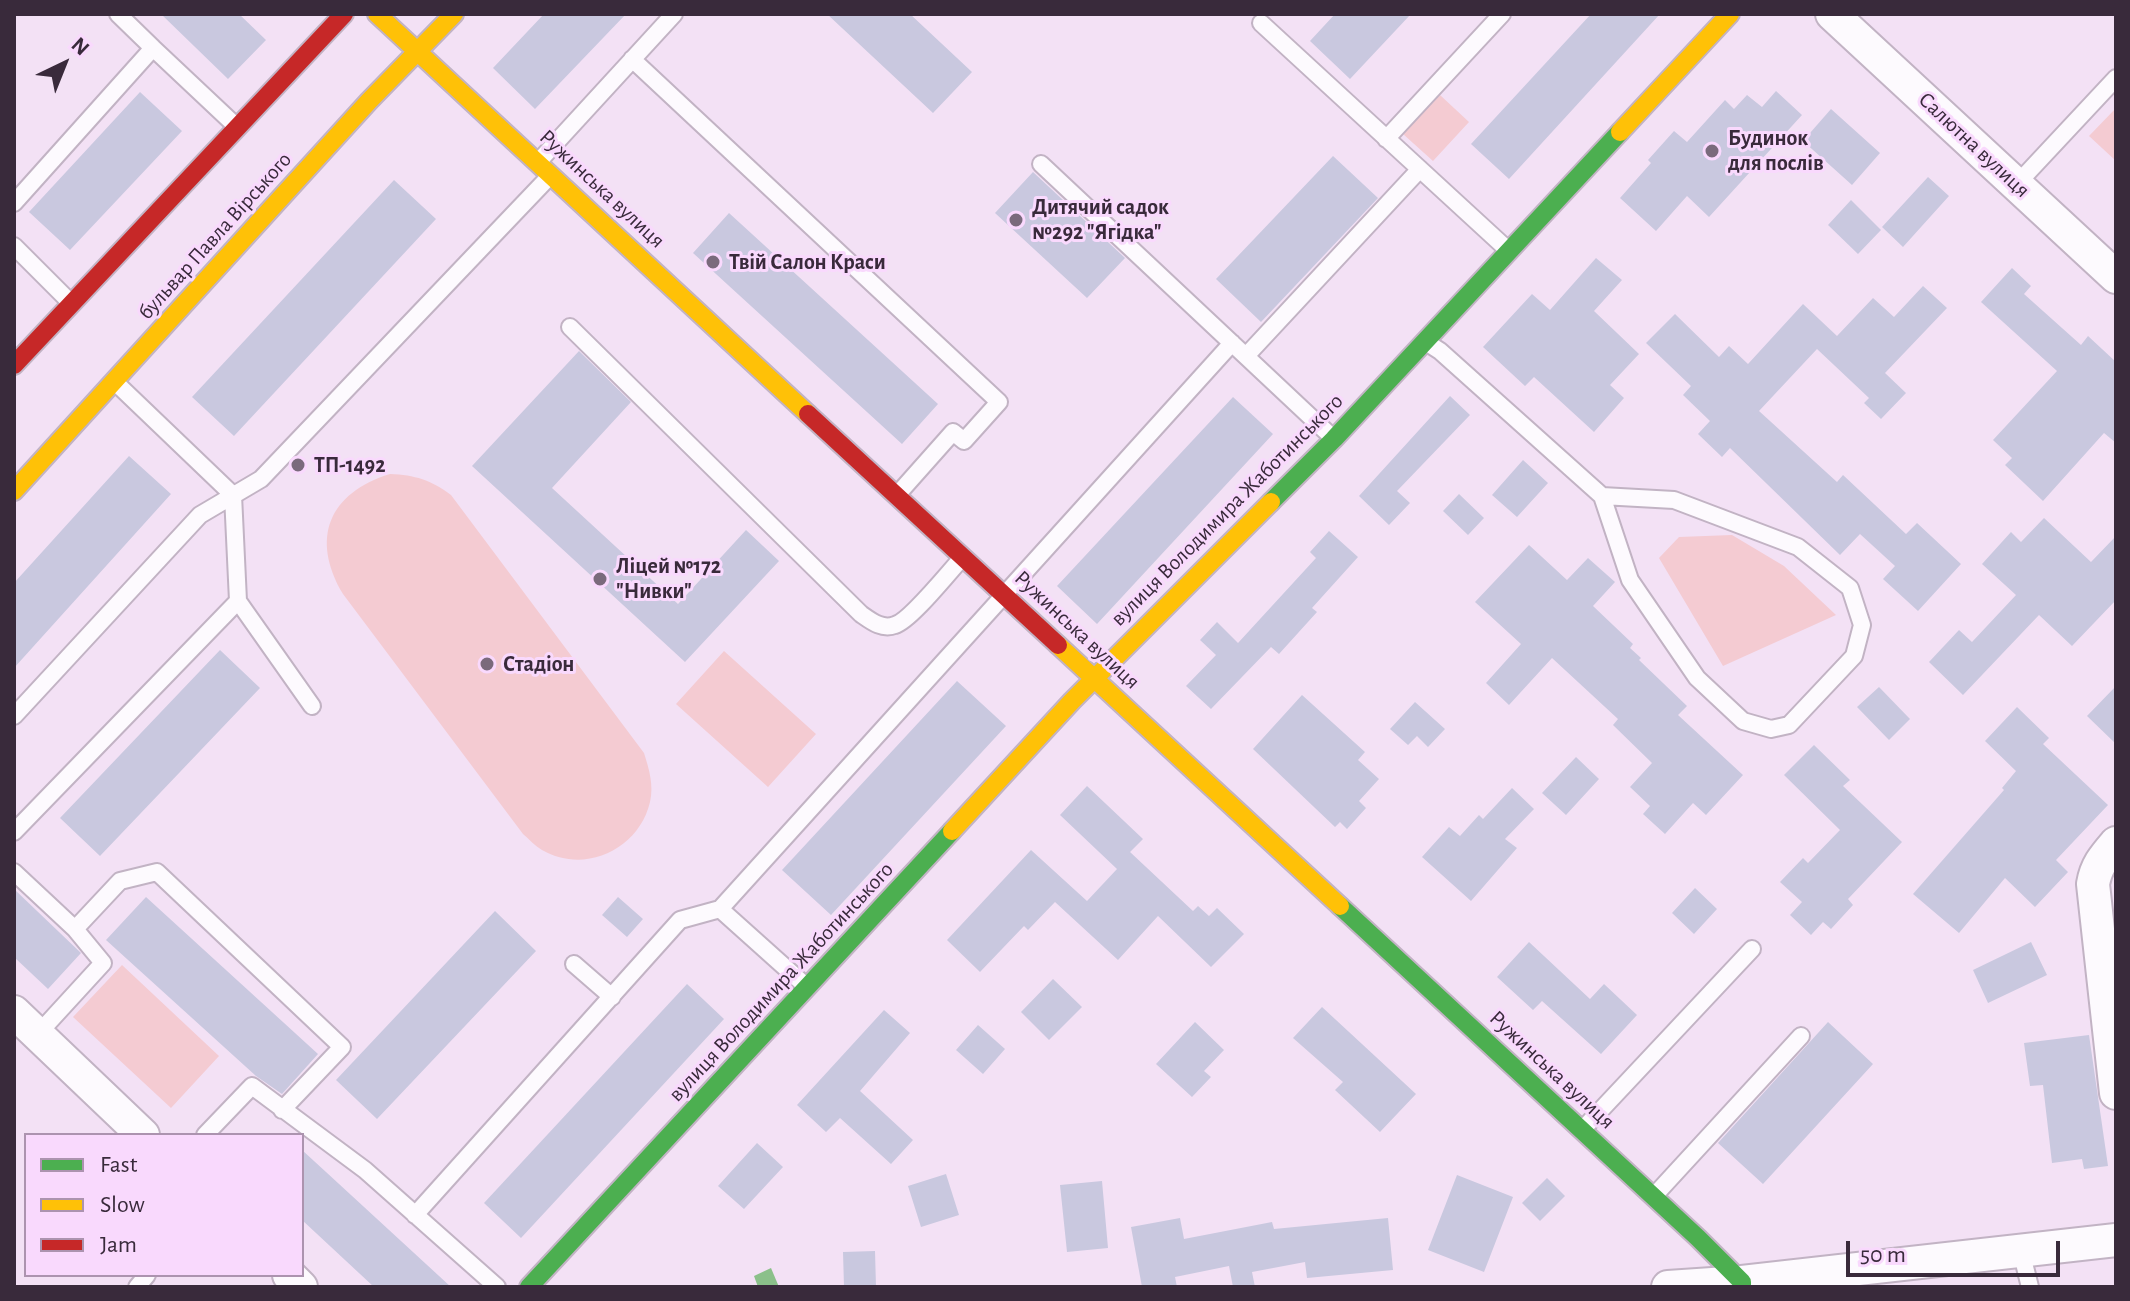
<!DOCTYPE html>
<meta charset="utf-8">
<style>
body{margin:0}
#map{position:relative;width:2130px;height:1301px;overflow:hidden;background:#f3e1f5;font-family:"Alegreya Sans",sans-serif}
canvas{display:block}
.frame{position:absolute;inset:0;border:16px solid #392a3b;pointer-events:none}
.legend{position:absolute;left:24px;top:1133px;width:280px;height:144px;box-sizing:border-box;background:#f9d9fd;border:2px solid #ac93af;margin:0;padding:10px 14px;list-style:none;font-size:24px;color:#392a3b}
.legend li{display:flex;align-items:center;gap:16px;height:40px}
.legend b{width:40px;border:2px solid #ac93af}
.north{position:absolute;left:24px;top:24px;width:80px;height:80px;-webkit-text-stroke:6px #f9d9fd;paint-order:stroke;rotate:43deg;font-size:22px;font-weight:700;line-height:32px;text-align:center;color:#392a3b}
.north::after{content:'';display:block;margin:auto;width:28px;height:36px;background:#392a3b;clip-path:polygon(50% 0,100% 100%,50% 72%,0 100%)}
.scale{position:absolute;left:1846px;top:1241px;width:214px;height:36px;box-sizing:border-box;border:4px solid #392a3b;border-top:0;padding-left:10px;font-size:24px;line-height:28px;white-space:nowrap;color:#392a3b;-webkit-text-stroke:6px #f9d9fd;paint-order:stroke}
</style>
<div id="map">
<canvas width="2130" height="1301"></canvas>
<div class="frame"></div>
<ul class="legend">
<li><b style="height:10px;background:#4caf50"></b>Fast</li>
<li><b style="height:10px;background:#ffc107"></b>Slow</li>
<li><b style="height:10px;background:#c62828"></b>Jam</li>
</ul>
<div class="north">N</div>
<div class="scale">50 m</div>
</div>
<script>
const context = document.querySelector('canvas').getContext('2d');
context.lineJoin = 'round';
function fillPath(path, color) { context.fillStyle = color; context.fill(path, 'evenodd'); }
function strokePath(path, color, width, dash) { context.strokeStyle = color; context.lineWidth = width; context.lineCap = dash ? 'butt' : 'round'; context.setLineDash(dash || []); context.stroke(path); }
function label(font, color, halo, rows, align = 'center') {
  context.font = font + ' "Alegreya Sans",sans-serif'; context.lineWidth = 6; context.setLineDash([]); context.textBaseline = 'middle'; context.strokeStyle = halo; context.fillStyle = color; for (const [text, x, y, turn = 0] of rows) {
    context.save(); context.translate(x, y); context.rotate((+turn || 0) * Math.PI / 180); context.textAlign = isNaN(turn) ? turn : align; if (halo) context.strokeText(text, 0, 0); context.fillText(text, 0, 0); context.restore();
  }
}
const green = new Path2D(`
 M1440 95 1469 122 1433 161 1403 134Z
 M2116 108V161L2089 136Z
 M390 474C415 475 431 480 451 495L644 753C649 769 654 785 650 802 639 849 585 875 542 850 535 846 529 839 523 834L343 594C310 538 329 493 390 474Z
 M1732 535 1784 566 1836 615 1723 666 1659 558 1679 537Z
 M724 651 816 734 768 787 676 704Z
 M122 965 219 1056 171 1108 73 1017Z`);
const water = new Path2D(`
 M771 1268 779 1287H758L754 1276Z`);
const building = new Path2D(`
 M161 14H239L266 40 228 79Z
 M544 14H626L535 109 493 68Z
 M827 14H910L972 72 933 113Z
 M1335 14H1411L1350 79 1310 41Z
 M1591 14H1660L1509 179 1471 144Z
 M1776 91 1802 115 1709 217 1687 196 1656 231 1620 198 1651 163 1648 160 1674 131 1687 142 1725 100 1734 109 1747 95 1762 107Z
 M140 92 182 131 70 250 29 212Z
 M1831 109 1880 153 1852 185 1803 141Z
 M1333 156 1378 198 1261 322 1216 279Z
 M1033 172 1125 258 1087 298 995 213Z
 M1928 177 1949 196 1903 247 1882 227Z
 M394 180 436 219 234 436 192 397Z
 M1851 200 1881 230 1858 254 1828 225Z
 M729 213 938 404 902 444 693 253Z
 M1596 258 1622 280 1594 311 1639 354 1610 385 1624 398 1594 432 1534 377 1525 386 1483 347 1532 294 1550 310Z
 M2012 268 2031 286 2024 294 2081 345 2088 336 2116 362V443L2104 433 2043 501 2005 465 2012 458 1993 440 2057 371 1981 302Z
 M1923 286 1947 308 1885 373 1906 393 1881 419 1864 403 1869 398 1817 349 1759 411 1837 482 1843 475 1906 534 1917 523 1961 564 1918 611 1883 579 1895 566 1860 534 1840 555 1730 448 1722 457 1698 434 1710 421 1683 395 1691 386 1646 343 1675 314 1719 357 1729 346 1748 364 1803 304 1837 336 1873 298 1894 317Z
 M579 351 631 402 552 488 678 604 746 530 779 561 685 662 472 466Z
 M1450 396 1470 415 1397 491 1410 503 1389 525 1359 496Z
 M1233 397 1273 434 1097 624 1057 586Z
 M129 456 171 494 14 668V583Z
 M1523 460 1548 483 1517 517 1492 495Z
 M1459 494 1484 518 1468 535 1443 511Z
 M2044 518 2091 562 2116 536V600L2072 646 2039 615 1963 695 1929 662 1959 630 1972 642 2016 595 1982 564 2011 532 2021 542Z
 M1329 531 1358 557 1312 608 1317 612 1279 654 1271 647 1211 709 1186 686 1216 655 1200 640 1217 622 1238 643 1316 558 1310 552Z
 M1529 545 1567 580 1588 558 1615 582 1593 606 1633 644 1630 648 1641 658 1639 660 1687 706 1678 715 1743 775 1706 815 1693 803 1665 834 1643 814 1650 806 1630 787 1652 763 1613 725 1618 719 1552 658 1509 705 1486 683 1521 644 1475 602Z
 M220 650 260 688 100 856 60 818Z
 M957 681 1006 726 831 915 782 870Z
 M2116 686V744L2087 716Z
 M1879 687 1910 719 1889 740 1857 707Z
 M1302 695 1365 752 1358 760 1379 779 1359 801 1366 808 1347 829 1340 822 1335 827 1253 749Z
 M1415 702 1445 729 1428 747 1417 736 1408 745 1390 729Z
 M2017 707 2049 738 2043 744 2108 805 2056 860 2068 872 2035 907 2005 878 1959 933 1913 894 2004 790 2002 788 2016 771 1985 741Z
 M1814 745 1850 780 1843 786 1902 842 1848 899 1853 905 1831 929 1823 922 1811 935 1790 915 1802 902 1780 882 1803 858 1808 863 1840 830 1784 775Z
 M1576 757 1599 779 1566 815 1542 793Z
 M1087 786 1143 839 1130 852 1193 911 1198 906 1209 916 1217 908 1244 934 1211 967 1158 916 1118 960 1055 902 1028 930 1024 926 980 972 947 940 1031 850 1087 901 1117 869 1060 815Z
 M1512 788 1534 809 1505 839 1517 848 1471 901 1422 857 1449 827 1460 836 1479 815 1483 819Z
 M1695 888 1717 909 1694 934 1672 913Z
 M14 889 81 953 48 989 14 957Z
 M146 897 318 1054 282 1094 256 1076 106 940Z
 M618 897 643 919 627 937 602 915Z
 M495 911 536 951 377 1119 336 1080Z
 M1529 942 1590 999 1604 984 1637 1015 1601 1054 1542 1001 1533 1010 1497 977Z
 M2031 942 2047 975 1988 1003 1973 970Z
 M1053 979 1082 1007 1049 1040 1021 1012Z
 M687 984 724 1019 521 1238 484 1203Z
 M1322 1007 1416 1094 1380 1132 1335 1090 1343 1082 1293 1038Z
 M884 1010 910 1033 860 1091 913 1140 891 1164 840 1118 826 1132 797 1105Z
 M1195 1022 1224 1050 1204 1071 1211 1077 1192 1097 1156 1064Z
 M1828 1022 1873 1064 1763 1184 1718 1143Z
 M978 1025 1005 1049 983 1074 956 1050Z
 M2089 1035 2108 1166 2084 1169 2082 1159 2052 1163 2043 1085 2030 1086 2024 1043Z
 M757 1143 783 1167 744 1209 718 1186Z
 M302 1150 326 1172 451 1287H374L302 1220Z
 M946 1174 959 1215 921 1227 908 1186Z
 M1457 1175 1513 1197 1484 1272 1428 1250Z
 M1547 1178 1565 1196 1540 1221 1522 1203Z
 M1102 1181 1108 1248 1067 1252 1060 1185Z
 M1180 1218 1184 1239 1272 1222 1274 1229 1388 1218 1393 1270 1307 1278 1305 1262 1252 1272 1255 1287H1233L1229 1266 1175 1277 1177 1287H1142L1131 1227Z
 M875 1251 876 1287H844L843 1252Z`);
const lane = new Path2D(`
 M118 14 153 48
 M1261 23 1509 251
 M632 59 999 402 964 441 953 432 897 495
 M1386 139 1502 14
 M540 160 674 14
 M1041 164 1333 438
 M2016 185 2116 78
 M14 203 153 48 237 127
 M14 246 69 301
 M570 327 861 614C871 621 882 630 895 625 910 621 949 572 962 558
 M1426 342 1440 351 1602 496 1630 580 1697 678 1743 721 1771 729 1789 725 1854 656 1862 625 1850 588 1798 547 1674 500 1602 496
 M1246 356 1420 169
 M238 601 312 706
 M14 716 200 515 261 479 549 177
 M14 832 238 601 233 495 115 382
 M14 872 75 929 103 963 37 1035
 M720 909 807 987
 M75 929 120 881 157 872 342 1047 282 1110
 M574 964 612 997
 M1583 1129 1752 949
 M205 1135 252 1086 365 1170 497 1287
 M1654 1196 1801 1036
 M415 1215 680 920 720 909 1232 343
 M2021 1251 2030 1287
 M137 1287 147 1275`);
const street = new Path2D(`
 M1832 14 2116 277
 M2116 843C2104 857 2096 866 2093 884L2116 1093
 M14 1012 143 1135
 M289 1275 301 1287
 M1668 1287 1742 1282 2116 1240`);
const fast = new Path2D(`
 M1271 502 1334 439 1620 132
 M1340 906 1698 1238 1742 1282V1287
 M529 1287 952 831`);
const slow = new Path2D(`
 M377 14 808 414
 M1620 132 1730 14
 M14 491 369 101 454 14
 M1058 645 1340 906
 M952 831 1072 701 1271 502`);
const jam = new Path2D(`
 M14 365 344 14
 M808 414 1058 645`);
const markers = [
 [1712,151,8,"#7a6a7c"],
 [1016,220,8,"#7a6a7c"],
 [713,262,8,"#7a6a7c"],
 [298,465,8,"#7a6a7c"],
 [600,579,8,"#7a6a7c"],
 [487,664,8,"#7a6a7c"]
];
const poiNames = [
 ["Будинок",1728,138],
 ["для послів",1728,163],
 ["Дитячий садок",1032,207],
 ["№292 \"Ягідка\"",1032,232],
 ["Твій Салон Краси",729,262],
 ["ТП-1492",314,465],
 ["Ліцей №172",616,566],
 ["\"Нивки\"",616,591],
 ["Стадіон",503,664]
];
const streetNames = [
 ["Салютна вулиця",1974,145,43],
 ["Ружинська вулиця",602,189,43],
 ["бульвар Павла Вірського",215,236,-48],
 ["вулиця Володимира Жаботинського",1227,510,-45],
 ["Ружинська вулиця",1077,630,43],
 ["вулиця Володимира Жаботинського",781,982,-47],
 ["Ружинська вулиця",1552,1070,43]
];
fillPath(green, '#f4cbd2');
fillPath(water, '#8bc08a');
fillPath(building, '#c9c8df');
strokePath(lane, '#c2b3c4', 20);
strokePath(street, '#c2b3c4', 36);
strokePath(fast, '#c2b3c4', 22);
strokePath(slow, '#c2b3c4', 22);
strokePath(jam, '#c2b3c4', 22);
strokePath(lane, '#fdfafe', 16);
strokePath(street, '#fdfafe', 32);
strokePath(fast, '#4caf50', 18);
strokePath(slow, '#ffc107', 18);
strokePath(jam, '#c62828', 18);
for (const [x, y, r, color] of markers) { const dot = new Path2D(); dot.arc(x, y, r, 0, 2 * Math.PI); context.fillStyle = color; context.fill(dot); strokePath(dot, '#f9d9fd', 3); }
label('bold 22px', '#392a3b', '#f9d9fd', poiNames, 'left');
label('22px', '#392a3b', '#f9d9fd', streetNames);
</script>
